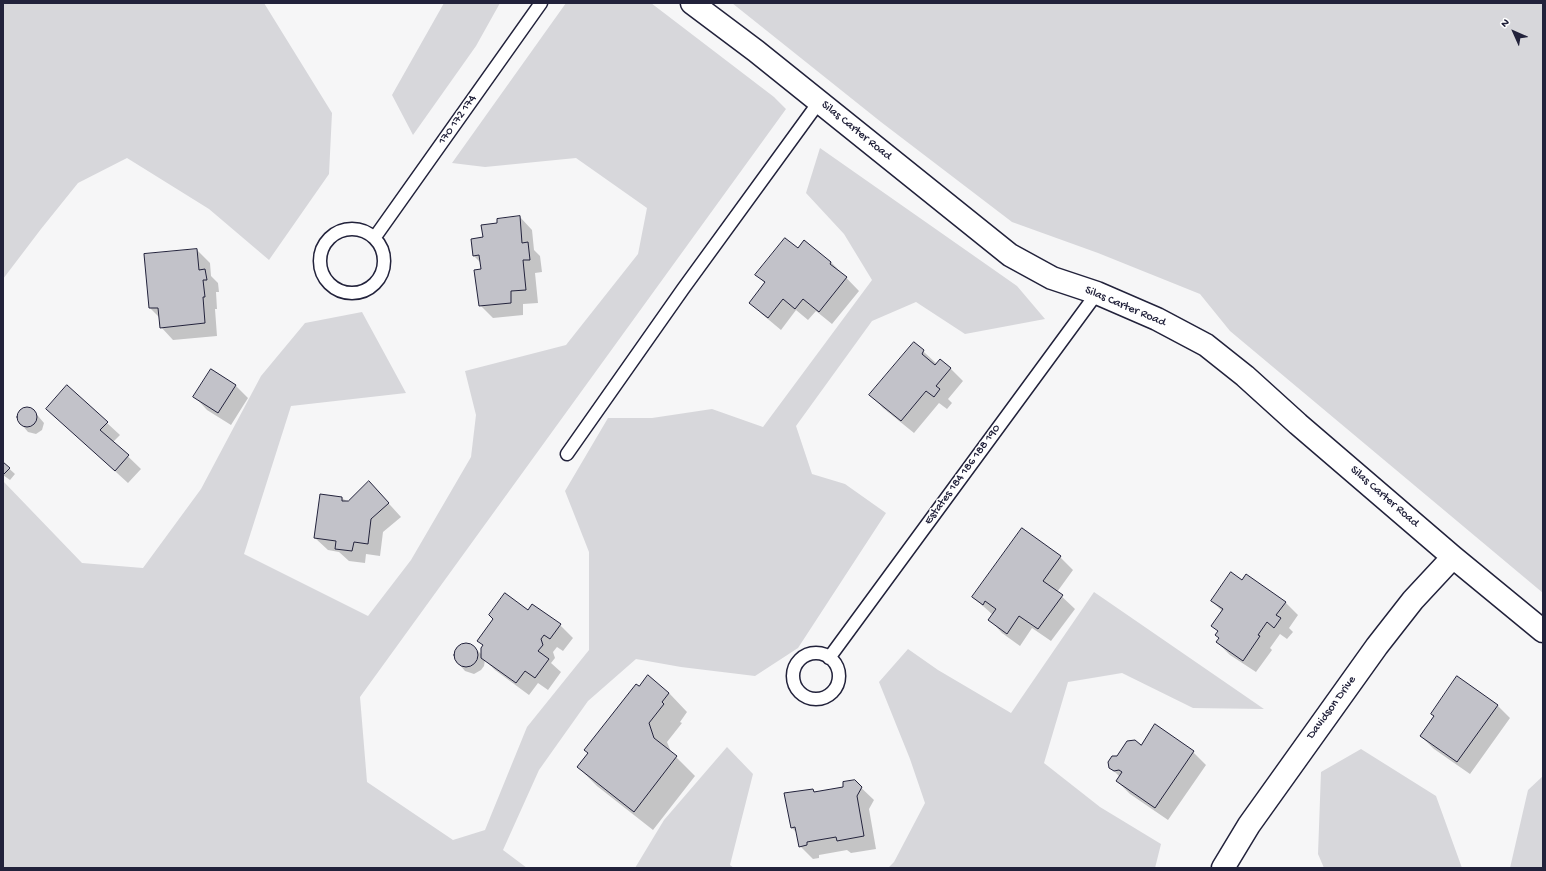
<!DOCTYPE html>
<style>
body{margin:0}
#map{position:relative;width:1546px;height:871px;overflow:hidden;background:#f6f6f7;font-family:"Gochi Hand",sans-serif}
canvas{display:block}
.frame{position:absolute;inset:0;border:4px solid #22223b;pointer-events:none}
.north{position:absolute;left:1494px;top:12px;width:40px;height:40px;-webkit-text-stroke:3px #fff;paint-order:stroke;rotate:315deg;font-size:11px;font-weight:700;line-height:16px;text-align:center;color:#22223b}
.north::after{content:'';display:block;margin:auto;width:14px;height:18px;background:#22223b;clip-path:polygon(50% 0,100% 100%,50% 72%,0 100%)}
</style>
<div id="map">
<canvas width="1546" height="871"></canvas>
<div class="frame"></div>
<div class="north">N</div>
</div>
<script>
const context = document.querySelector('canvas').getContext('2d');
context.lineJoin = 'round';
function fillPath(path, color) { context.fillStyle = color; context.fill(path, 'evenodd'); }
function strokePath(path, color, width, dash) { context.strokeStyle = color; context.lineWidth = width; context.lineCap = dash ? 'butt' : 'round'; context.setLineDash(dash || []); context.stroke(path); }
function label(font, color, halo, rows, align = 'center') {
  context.font = font + ' "Gochi Hand",sans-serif'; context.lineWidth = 3; context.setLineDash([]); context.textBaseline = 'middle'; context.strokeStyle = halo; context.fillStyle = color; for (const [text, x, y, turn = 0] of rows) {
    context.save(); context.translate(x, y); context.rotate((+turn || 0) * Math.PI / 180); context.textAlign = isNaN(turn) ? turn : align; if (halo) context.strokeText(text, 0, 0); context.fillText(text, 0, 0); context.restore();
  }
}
const green = new Path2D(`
 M3 3H264L332 113 329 174 269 260 209 209 127 158 78 183 41 229 3 279Z
 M444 3H500L476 46 413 135 392 95Z
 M566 3H651L774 97 786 109 360 697 367 782 453 840 485 830 527 727 589 650V552L565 491 608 418H652L712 409 763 427 872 280 844 234 806 193 820 148 1017 286 1045 319 965 334 916 302 872 321 796 426 812 474 845 484 886 513 798 648 755 676 681 667 636 659 588 701 539 770 503 850 527 868H3V481L82 563 143 568 201 489 261 376 305 323 362 312 406 393 291 406 244 554 368 616 411 560 471 457 476 415 465 371 566 345 638 254 647 208 576 158 485 167 452 163Z
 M732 3H1543V593L1230 331 1200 294 1098 253 1012 222 881 122Z
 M1094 592 1264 709 1193 708 1122 673 1068 682 1044 763 1100 807 1161 844 1155 868H888L894 862 925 803 910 759 879 682 908 649 938 670 1011 713Z
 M727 747 753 774 730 865 734 868H635L664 820Z
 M1361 749 1436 796 1462 868H1324L1318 854 1321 772Z
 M1543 776V868H1510L1528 790Z`);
const shadow = new Path2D(`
 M520 217 532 230 534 250 540 256 542 272 535 273 538 303 523 304V315L493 318 480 305 482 270 481 263 474 256 484 238 498 224Z
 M197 250 210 263 211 276 218 283 219 292H216L217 309H215L217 336 173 340 161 327 160 318 150 308 145 255Z
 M798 250 831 262 859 291 832 324 816 311 808 320 796 310 781 330 763 315 750 303 765 283 757 275Z
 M914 343 937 364 950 368 963 381 948 399 952 403 947 409 939 403 914 433 883 408 871 395Z
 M236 386 248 398 231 425 207 410 195 397Z
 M26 408 33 410 44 423 42 430 36 434 28 432 22 425 18 419 20 412Z
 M47 409 107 423 120 435 113 442 141 469 128 483Z
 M3 463 15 474 10 480 3 475Z
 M381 495 401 517 383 532 380 556 366 554 365 563 349 561 339 552 328 550 315 538 342 498 348 502Z
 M1022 529 1060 557 1073 570 1057 592 1075 609 1051 641 1032 628 1020 646 1002 633 990 620 993 615 973 597Z
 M1243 581 1285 602 1298 615 1289 628 1293 632 1287 639 1280 634 1270 648 1272 650 1256 672 1230 655 1217 642 1220 638 1219 632 1213 626 1223 612 1212 601Z
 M528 612 560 625 573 638 563 651 557 647 553 652 555 658 551 663 561 672 548 690 538 683 529 695 495 670 485 660 484 666 481 670 474 674 465 671 459 664 455 655 458 648 466 644 474 647 482 655 484 646 478 640Z
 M648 677 669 693 687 712 680 722 682 723 667 742 671 752 695 776 653 830 597 786 578 767Z
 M1497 705 1510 718 1470 774 1434 749 1421 736Z
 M1155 726 1193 752 1206 765 1168 820 1130 794 1117 781 1120 777 1110 767 1117 756 1142 746Z
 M854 781 874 800 869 809 876 849 851 853 847 850 819 855V858L813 859 800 846 798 834 792 828 786 794 813 790 816 793 845 788Z`);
const building = new Path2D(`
 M520 216 522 243 528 242 530 260H523L526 290 511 291V303L479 306 474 270 481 269 479 255 473 256 471 239 483 237 481 225 497 223V219Z
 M785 238 798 248 804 240 831 262 830 264 847 277 819 312 803 299 795 309 783 299 768 318 749 303 765 282 755 275Z
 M197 249 199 270 205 269 207 280H203L205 297H203L205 323 160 328 158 308H149L144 254Z
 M914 342 924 350 922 354 935 365 940 359 951 368 936 386 940 389 934 397 926 391 901 421 869 395Z
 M211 369 236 385 218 413 193 397Z
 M67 385 108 422 100 430 129 455 115 471 46 409Z
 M17 417a10 10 0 1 1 20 0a10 10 0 1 1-20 0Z
 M3 462 10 468 3 475Z
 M369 481 389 503 371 519 368 544 354 542 352 551 335 549 336 541 314 538 320 494 342 497V501H348Z
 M1022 528 1061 556 1043 581 1063 595 1038 629 1019 616 1007 634 988 620 996 609 985 601 983 605 972 597Z
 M1231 572 1242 580 1246 574 1286 602 1276 615 1281 618 1274 628 1267 622 1258 635 1260 636 1243 661 1216 642 1219 638 1215 635 1218 631 1211 626 1223 609 1211 601Z
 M505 593 528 610 532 604 561 624 550 639 544 635 541 639 543 645 538 651 549 659 535 678 525 671 516 683 481 658V648L483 645 477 641 493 619 489 615Z
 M454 655a12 12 0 1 1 24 0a12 12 0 1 1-24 0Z
 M648 675 669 693 662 702 664 704 649 723 654 738 677 756 634 812 577 767 588 753 584 750 636 684 639 686Z
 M1457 676 1498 705 1457 762 1420 736 1434 716 1431 714Z
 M1155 724 1194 751 1155 808 1116 781 1122 772 1119 770 1114 771 1109 768 1108 762 1112 756H1117L1127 741 1135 740 1141 745Z
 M855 780 862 787 857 796 864 836 837 841 836 837 807 842V845L799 847 795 827 791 828 784 793 813 789 814 792 843 787V782Z`);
const lane = new Path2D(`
 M320 261a32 32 0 1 1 64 0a32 32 0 1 1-64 0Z
 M375 237 541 3
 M567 454 683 289 819 102
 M793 676a23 23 0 1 1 46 0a23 23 0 1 1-46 0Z
 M829 658 1097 293`);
const street = new Path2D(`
 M692 3 756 51 1010 255 1052 278 1097 293 1157 319 1206 345 1245 376 1298 424 1453 557 1543 631
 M1223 868 1249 825 1377 646 1413 600 1453 557`);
const streetNames = [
 ["170 172 174",458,120,-55],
 ["Silas Carter Road",856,131,39],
 ["Silas Carter Road",1125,307,23],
 ["Estates 184 186 188 190",963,475,-54],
 ["Silas Carter Road",1384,497,41],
 ["Davidson Drive",1332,708,-54]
];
fillPath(green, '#d7d7db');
fillPath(shadow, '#0003');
fillPath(building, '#c2c2c9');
strokePath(building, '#22223b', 1);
strokePath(lane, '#22223b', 15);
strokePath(street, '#22223b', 25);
strokePath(lane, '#fff', 12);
strokePath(street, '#fff', 22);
label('12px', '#22223b', '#fff', streetNames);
</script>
